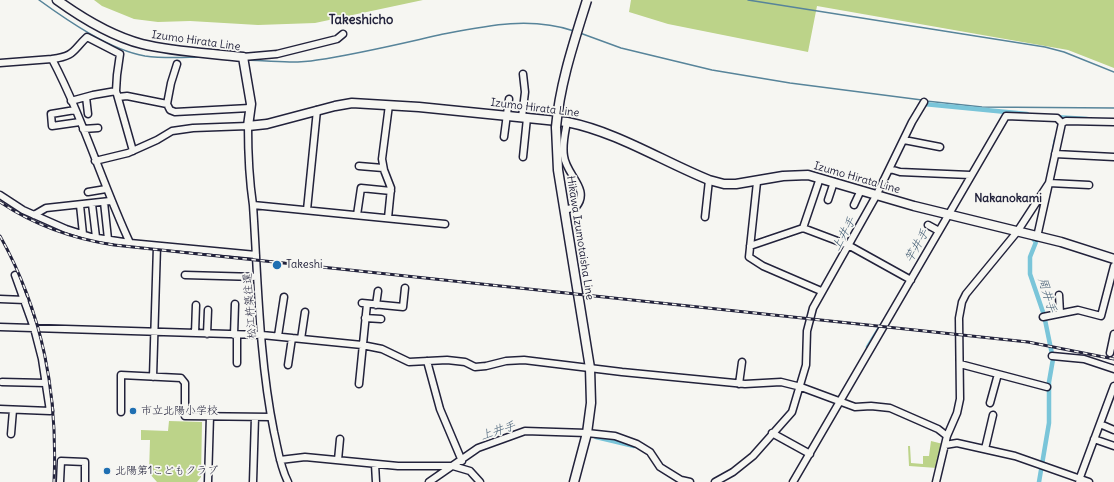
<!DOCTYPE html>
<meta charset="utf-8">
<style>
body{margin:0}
canvas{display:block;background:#f6f6f2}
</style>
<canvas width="1114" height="482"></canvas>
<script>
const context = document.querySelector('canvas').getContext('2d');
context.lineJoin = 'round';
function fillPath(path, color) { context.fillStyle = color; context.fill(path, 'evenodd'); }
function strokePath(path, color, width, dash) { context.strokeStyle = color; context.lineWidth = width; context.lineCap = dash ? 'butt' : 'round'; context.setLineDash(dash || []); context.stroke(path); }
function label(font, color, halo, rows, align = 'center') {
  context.font = font + ' Delius,"Klee One",sans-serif'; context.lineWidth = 3.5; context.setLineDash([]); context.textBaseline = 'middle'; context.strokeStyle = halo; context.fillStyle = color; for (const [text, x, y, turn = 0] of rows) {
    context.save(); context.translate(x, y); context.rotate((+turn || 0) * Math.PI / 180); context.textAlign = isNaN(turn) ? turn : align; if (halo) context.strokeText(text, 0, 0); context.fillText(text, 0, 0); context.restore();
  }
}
const green = new Path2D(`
 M94 0H423L315 23 258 25 190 21 158 22 134 19 102 6Z
 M631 0H1114V68L1068 50 817 6 808 52 668 24 629 12Z
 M169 421 202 422 201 477 197 482H157L149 473 150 440H141V430L168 431Z
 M931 441 943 444 937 468 909 466 908 446H910L911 463 923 464V456H929Z`);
const stream = new Path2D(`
 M39 0C68 21 110 50 145 56 166 59 187 57 207 57
 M748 0 1045 47 1064 52 1114 72
 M580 33 621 48 712 70 790 83 922 100
 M247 60C270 61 294 64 317 60 358 54 399 44 439 35 485 26 529 16 574 31
 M926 101 982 107 1114 108`);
const canal = new Path2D(`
 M922 107 924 104 1027 114
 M1055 117 1087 119
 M1053 155 1056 139
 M1035 235 1034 240 1036 242 1030 257V274L1044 315 1053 359 1049 382V423L1039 482
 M868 347 881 326
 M596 437 634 446`);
const minor = new Path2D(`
 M243 57 277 54 337 39 343 34
 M52 59C75 56 72 51 87 37L120 54 117 75 116 91 133 151
 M0 63 52 59C83 118 102 183 130 243
 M86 97 88 114
 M118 97 127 96 167 104 170 110 175 112 250 108
 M71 101 93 95 116 91
 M167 104 171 83 177 64
 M75 110 51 114 52 126 80 122
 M522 117 525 92 523 74
 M83 129 98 128
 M504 137 509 99
 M904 140 940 147
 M1055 154 1114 157
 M523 157 527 118
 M95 161 128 153 157 140 172 131 193 128 248 126C248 153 249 178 253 205 258 280 259 358 274 432 278 449 280 467 288 482
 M359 166 383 168
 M890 169 900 172 970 175
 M757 182 749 257 763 266 821 291
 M88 192 106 189
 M0 195 23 210 66 229 91 237 130 243 256 255
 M828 200 834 182
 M104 202 108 239
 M92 204 96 237
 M80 205 83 234
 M253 205 445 224
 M854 205 861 190
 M307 210 317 110
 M564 210 576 207C591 189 566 175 564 156 562 145 565 133 567 122
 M34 215 46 208 110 201
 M357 215 361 188 391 191
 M705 217 709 180
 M388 218 391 188 384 170 382 159 389 105
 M928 225 939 231
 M803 228 848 245 911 280
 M1037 237 1049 183 1089 185
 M750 246 803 228 820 178
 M185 275 257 277
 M1059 295 1060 313
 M0 299 25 300
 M362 303 403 307 405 288
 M376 305 378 291
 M1043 317 1078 310 1101 316 1114 266
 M365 318 381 319
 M0 327 262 335 362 345 382 349 409 362 447 360 465 362 475 367 486 366 506 361 524 360 622 372 745 384 781 382 801 387 855 407 871 406 890 408 938 429 947 436
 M195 333 196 305
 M207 334 208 310
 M234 335 235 304
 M278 336 284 297
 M301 339 305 312
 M1110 353 1114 334
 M1052 356 1084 359 1114 369
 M427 361 440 409 462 461
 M237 363V335
 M960 364 1047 387
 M288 365 292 338
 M153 377 157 246
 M2 382 45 383
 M359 384 367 304
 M739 384 742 362
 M990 403 998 374
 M0 409 50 411 42 359 34 328 15 275
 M121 412V375L181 378 185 383V416L271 417
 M1100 424 1114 430
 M772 433 810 454
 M11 434 13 410
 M1094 439 1114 446
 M945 445 957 443 1015 456 1089 482
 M985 449 993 415
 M280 460 305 457 398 466H453L470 471 480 482
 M338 460 340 439
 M375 464 376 482
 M1079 480 1114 386
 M60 482 61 461 85 462V482
 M208 482 210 416
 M253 482 255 417
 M429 482 478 448 525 431 587 433 615 436 637 444 650 452 660 467 681 480 690 482
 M715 482 733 472 753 456 792 412 806 365 807 331 813 308 876 196 912 122 924 102
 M793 482 1006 116 1057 118 1062 123
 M936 482 947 436 957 413 960 399 959 318 962 302 966 294 1017 232 1049 183 1062 123 1066 121 1114 122`);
const major = new Path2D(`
 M57 0C82 18 111 36 142 44 175 52 209 53 243 57L251 104 248 126 267 124 335 106 352 103 419 107 567 122C617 132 662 161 709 180L724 184H736L783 176 808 175 914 206 1061 242 1114 259
 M556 127 558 170 590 368 591 403 587 433 574 482`);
const rail = new Path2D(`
 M0 202C34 225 74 239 114 245L1028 342 1114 359
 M0 236C43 313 58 394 54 482`);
const majorBridge = new Path2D(`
 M556 127C560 83 574 42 587 0`);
const markers = [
 [277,265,5,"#1f6fb2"],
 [133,411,4,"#1f6fb2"],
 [107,471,4,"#1f6fb2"]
];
const streetNames = [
 ["Izumo Hirata Line",196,41,8],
 ["Izumo Hirata Line",535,108,7],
 ["Izumo Hirata Line",857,178,16],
 ["Hikawa Izumotaisha Line",580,238,81],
 ["松江杵築往還",250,306,-94]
];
const poiNames = [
 ["Takeshi",286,265],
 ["市立北陽小学校",141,411],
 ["北陽第1こどもクラブ",115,471]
];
const neighbourhoodNames = [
 ["Nakanokami",1008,199]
];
const waterNames = [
 ["上井手",844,234,-61],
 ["竿井手",917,246,-60],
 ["周井手",1047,295,73],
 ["上井手",498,431,-18]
];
const quarterNames = [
 ["Takeshicho",361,20]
];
fillPath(green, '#bcd389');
strokePath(stream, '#57849a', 1.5);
strokePath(canal, '#7ac5d9', 4.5);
strokePath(minor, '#22223b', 9);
strokePath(major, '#22223b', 11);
strokePath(minor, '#f6f6f2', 6);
strokePath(major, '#f6f6f2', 8);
strokePath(rail, '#22223b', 3);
strokePath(rail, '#f6f6f2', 1.5, [4.5]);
strokePath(majorBridge, '#22223b', 11, []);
strokePath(majorBridge, '#f6f6f2', 8);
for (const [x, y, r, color] of markers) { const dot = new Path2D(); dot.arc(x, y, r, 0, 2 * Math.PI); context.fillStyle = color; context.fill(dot); strokePath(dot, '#f6f6f2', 1.5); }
label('11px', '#22223b', '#f6f6f2', streetNames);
label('11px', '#22223b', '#f6f6f2', poiNames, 'left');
label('bold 12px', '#22223b', '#f6f6f2', neighbourhoodNames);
label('italic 12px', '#415b72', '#f6f6f2', waterNames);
label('bold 13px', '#22223b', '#f6f6f2', quarterNames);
</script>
